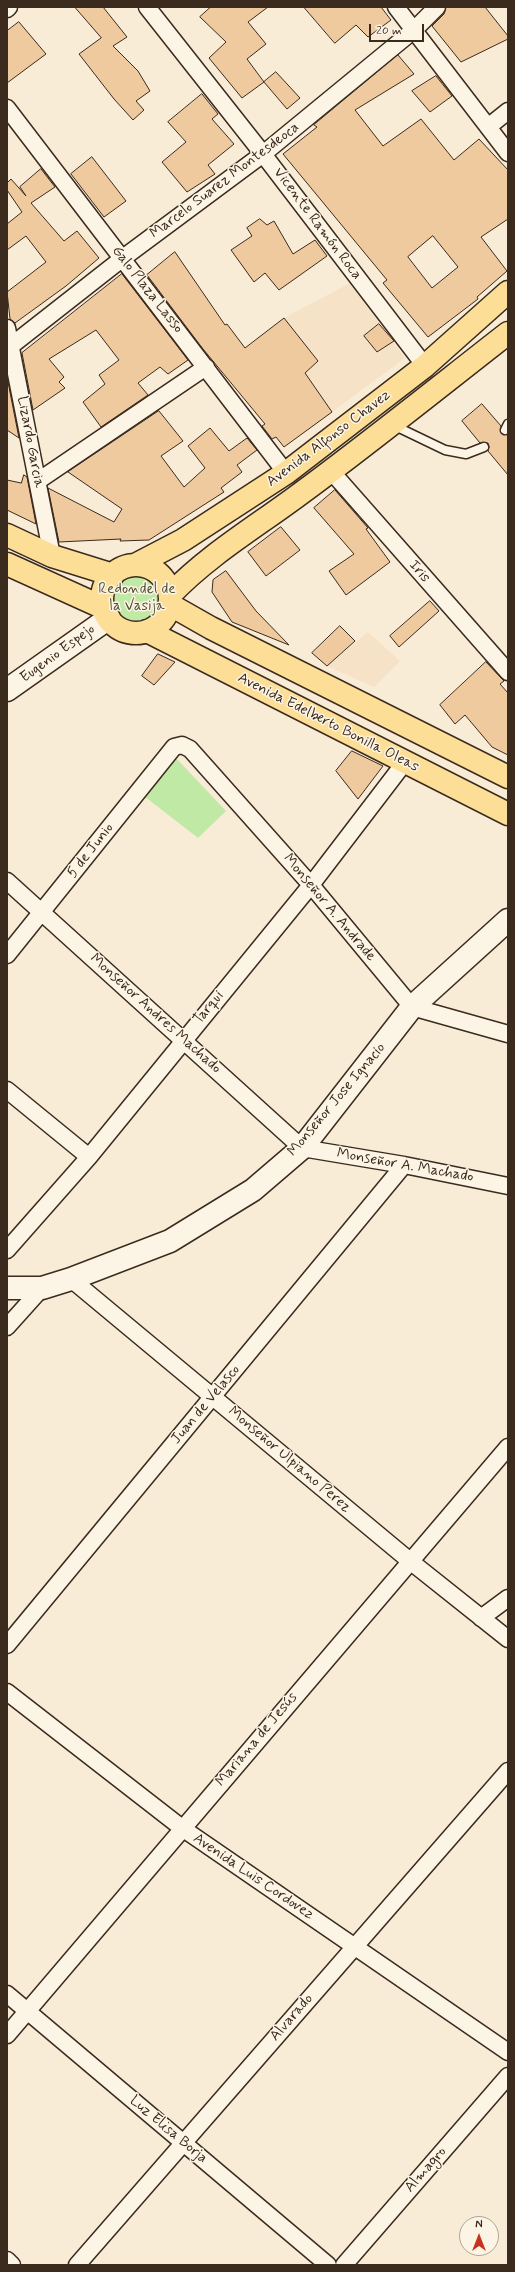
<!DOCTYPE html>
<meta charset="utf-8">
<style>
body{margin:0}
#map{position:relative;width:515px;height:2272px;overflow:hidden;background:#f9ecd7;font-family:Mynerve,sans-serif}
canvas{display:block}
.frame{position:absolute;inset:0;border:8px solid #3b2a1e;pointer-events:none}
.north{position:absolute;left:459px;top:2216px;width:40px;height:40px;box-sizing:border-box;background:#fcf5e5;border:1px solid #afa495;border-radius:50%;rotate:0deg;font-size:11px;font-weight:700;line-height:16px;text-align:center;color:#3b2a1e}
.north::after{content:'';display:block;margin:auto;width:14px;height:18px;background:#c8321e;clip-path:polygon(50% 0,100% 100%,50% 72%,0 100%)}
.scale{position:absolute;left:369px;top:24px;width:55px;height:18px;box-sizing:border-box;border:2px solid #3b2a1e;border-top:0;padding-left:5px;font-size:12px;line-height:14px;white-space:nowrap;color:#3b2a1e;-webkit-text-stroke:3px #fcf5e5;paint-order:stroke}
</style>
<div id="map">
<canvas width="515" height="2272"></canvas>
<div class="frame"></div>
<div class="north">N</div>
<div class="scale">20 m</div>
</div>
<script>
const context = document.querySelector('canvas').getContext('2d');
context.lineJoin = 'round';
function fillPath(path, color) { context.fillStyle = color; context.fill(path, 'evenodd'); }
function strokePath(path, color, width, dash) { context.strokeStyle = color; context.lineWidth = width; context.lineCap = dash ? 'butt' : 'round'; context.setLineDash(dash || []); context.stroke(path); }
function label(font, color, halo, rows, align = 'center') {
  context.font = font + ' Mynerve,sans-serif'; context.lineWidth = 3; context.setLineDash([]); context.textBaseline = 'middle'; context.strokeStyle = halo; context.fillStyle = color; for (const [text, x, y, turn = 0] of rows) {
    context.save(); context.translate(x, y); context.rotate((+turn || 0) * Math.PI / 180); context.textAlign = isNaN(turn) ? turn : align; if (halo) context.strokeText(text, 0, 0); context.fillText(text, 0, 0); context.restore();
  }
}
const built = new Path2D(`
 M350 283 405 358 332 412 305 373 317 361 284 318Z
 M368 632 400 661 374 687 327 666Z`);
const green = new Path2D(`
 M114 598a23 23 0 1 1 46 0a23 23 0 1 1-46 0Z
 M176 758 226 811 198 838 144 796Z`);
const building = new Path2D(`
 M75 7H103L127 37 113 46 138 71 150 91 136 101 144 110 133 120 114 99 79 54 101 38Z
 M211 7H268L248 22 266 44 247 59 264 82 242 98 209 58 226 42 200 17Z
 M304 7H381L391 20 368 37 356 25 335 43Z
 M446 7H485L508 36V39L461 62 432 26 444 14Z
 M19 22 46 54 7 83V31Z
 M398 55 414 74 355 110 383 146 421 119 454 160 479 139 508 170V219L481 237 507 271 477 297 478 299 428 337 383 283 387 280 283 154 317 127 314 125ZM433 236 458 267 432 288 408 257Z
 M276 72 300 98 287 109 264 82Z
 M436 76 452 96 430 112 412 91Z
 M202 94 218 114 212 119 234 144 208 165 215 174 187 192 162 162 186 142 168 122Z
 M92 157 126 201 104 217 71 174Z
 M41 169 55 187 31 203 64 241 77 231 99 258 66 286 15 323 10 319 7 292 46 262 26 236 7 250V224L22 212 7 190V183L11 179 26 196 20 187Z
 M260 219 267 225 274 221 293 254 315 240 327 256 279 290 265 273 254 282 231 250 252 236 247 228Z
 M175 252 225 325 227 324 245 348 284 318 318 361 305 373 332 412 284 447 276 437 272 439 262 426 265 424 203 349 147 275Z
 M122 274 188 360 168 374 160 367 138 383 148 395 101 427 83 402 105 384 99 375 119 360 96 330 49 359 64 377 59 382 65 388 33 410 22 353Z
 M379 324 394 341 377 352 364 336Z
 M7 377 19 438 7 430Z
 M482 404 501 426V433L508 435V475L488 451 489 447 488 443H480L462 421Z
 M159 411 183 441 161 456 184 487 205 468 188 446 210 428 229 451 247 438 257 450 237 465 242 472 221 488 224 492 149 540 120 541 121 539 59 542 48 488 114 522 122 509 68 472Z
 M24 475 27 477 36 524 7 510V480L21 483Z
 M335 490 368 528 366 529 390 562 346 595 329 571 354 554 314 508Z
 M281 527 300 550 266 576 248 552Z
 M226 571 256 611 289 645 232 622 212 592 213 580Z
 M430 601 439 611 399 647 390 636Z
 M340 626 355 641 327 666 312 653Z
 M158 654 175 662 154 685 142 676Z
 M486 662 504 681 500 684 508 693V755L492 747 465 715 455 724 440 705Z
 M352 751 383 766 358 799 336 771Z`);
const lane = new Path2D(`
 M393 425 445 450 466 454 484 447
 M505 430 508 424`);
const street = new Path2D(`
 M147 7 263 154 425 366
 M396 7 508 153
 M7 9 9 7
 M7 108 286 473
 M488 127 508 111
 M7 328 52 556
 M7 349 123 258 263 154 414 30 437 7
 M331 471 508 672
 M38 481 206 367
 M7 881 302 1148 404 1165 508 1186
 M7 955 174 747 182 745 190 749 311 885 412 1007 508 1034
 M7 1090 89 1157
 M7 1250 89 1157 311 885 405 762
 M71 1279 410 1561 508 1639
 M7 1327 42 1288
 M481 1618 508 1598
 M7 1645 404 1165
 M7 1692 182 1828 508 2052
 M7 1994 328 2265
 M7 2035 508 1447
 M7 2260 12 2265
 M77 2265 508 1771
 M344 2265 508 2076`);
const secondary = new Path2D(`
 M7 690 109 618
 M7 1288H42L71 1279 170 1241 253 1190 302 1148 412 1007 508 920`);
const primary = new Path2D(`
 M7 535 52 556 113 575
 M7 564 104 608
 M135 565 183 540 286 473 425 366 508 292
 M102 599a34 34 0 1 1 68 0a34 34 0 1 1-68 0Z
 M170 595C209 554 259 525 304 491 373 440 440 386 508 333
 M170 601 174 607 211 628 508 777
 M147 631 508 814`);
const streetNames = [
 ["Marcelo Suarez Montesdeoca",225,181,-37],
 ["Vicente Ramón Roca",317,224,53],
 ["Galo Plaza Lasso",147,290,52],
 ["Avenida Alfonso Chavez",329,439,-37],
 ["Lizardo Garcia",30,442,79],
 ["Iris",419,572,49],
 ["Eugenio Espejo",58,654,-36],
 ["Avenida Edelberto Bonilla Oleas",328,723,27],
 ["5 de Junio",91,851,-52],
 ["Monseñor A. Andrade",329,908,50],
 ["Tarqui",209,1008,-50],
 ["Monseñor Andres Machado",155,1014,42],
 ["Monseñor Jose Ignacio",337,1100,-50],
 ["Monseñor A. Machado",405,1166,10],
 ["Juan de Velasco",206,1405,-50],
 ["Monseñor Ulpiano Perez",289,1460,40],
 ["Mariana de Jesús",257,1740,-50],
 ["Avenida Luis Cordovez",253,1877,34],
 ["Alvarado",292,2018,-49],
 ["Luz Elisa Borja",168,2130,40],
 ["Almagro",426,2170,-49]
];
const parkNames = [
 ["Redondel de",137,590],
 ["la Vasija",137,607]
];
fillPath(built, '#f6e2c6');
fillPath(green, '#bfe9a5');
fillPath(building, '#efca9f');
strokePath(building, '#3b2a1e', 1);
strokePath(lane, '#3b2a1e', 11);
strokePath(street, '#3b2a1e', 19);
strokePath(secondary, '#3b2a1e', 25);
strokePath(primary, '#3b2a1e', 25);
strokePath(lane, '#fcf5e5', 8);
strokePath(street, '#fcf5e5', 16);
strokePath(secondary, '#fcf5e5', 22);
strokePath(primary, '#fcde96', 22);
label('15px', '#3b2a1e', '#fcf5e5', streetNames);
label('15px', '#555039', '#fcf5e5', parkNames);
</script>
